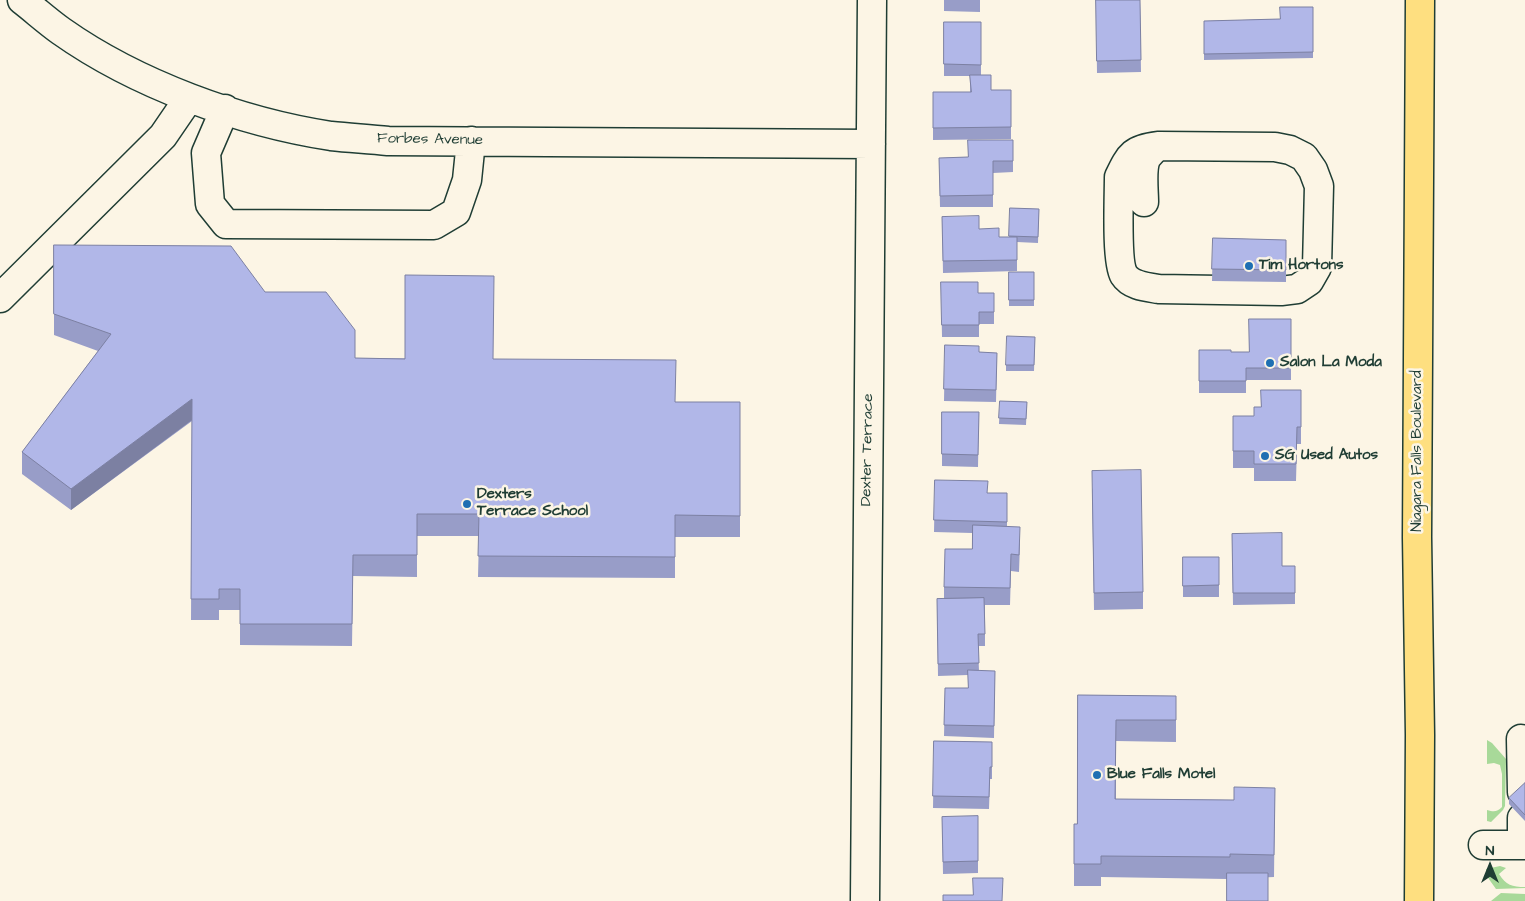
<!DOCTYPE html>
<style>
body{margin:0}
#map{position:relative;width:1525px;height:901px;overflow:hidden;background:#fcf5e5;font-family:"Architects Daughter",sans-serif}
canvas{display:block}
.north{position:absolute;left:1465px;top:841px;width:50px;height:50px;-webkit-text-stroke:4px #fcf5e5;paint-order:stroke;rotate:0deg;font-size:14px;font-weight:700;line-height:20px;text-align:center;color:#1f3d34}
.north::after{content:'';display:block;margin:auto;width:18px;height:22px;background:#1f3d34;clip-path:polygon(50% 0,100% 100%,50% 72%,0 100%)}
</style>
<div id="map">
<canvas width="1525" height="901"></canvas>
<div class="north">N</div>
</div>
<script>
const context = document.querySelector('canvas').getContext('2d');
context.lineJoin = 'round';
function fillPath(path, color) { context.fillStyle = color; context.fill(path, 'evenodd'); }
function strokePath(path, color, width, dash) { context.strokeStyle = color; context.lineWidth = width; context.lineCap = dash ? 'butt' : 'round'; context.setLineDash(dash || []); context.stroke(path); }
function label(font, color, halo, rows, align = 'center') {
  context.font = font + ' "Architects Daughter",sans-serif'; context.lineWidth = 5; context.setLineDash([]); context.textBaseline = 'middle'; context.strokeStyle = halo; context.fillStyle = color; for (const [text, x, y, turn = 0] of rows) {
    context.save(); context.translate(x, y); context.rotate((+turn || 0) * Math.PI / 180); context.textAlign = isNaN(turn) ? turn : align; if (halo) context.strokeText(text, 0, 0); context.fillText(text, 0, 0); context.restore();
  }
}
const green = new Path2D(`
 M1487 740 1492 743 1506 759 1505 806 1503 810 1491 822 1487 821V810C1494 812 1497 812 1502 807V774L1500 765 1494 763 1487 764Z
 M1500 866 1506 868 1499 874C1506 885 1512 887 1525 887V888L1496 889 1486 875V869Z
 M1501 893 1525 894V901H1491Z`);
const minor = new Path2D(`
 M22 0C35 10 47 21 61 31 136 84 240 122 331 136 350 138 369 139 388 141L871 144
 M225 109 206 153 210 204 226 224 434 225 456 212 467 180 471 141
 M1159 146 1275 147 1290 150 1304 157 1313 170 1319 186 1317 267 1309 281 1297 289 1281 291 1159 289C1147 287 1131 286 1124 275 1116 262 1119 195 1119 177 1130 154 1133 149 1159 146Z
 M1144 202C1144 191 1141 167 1147 157 1150 153 1154 149 1159 146
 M0 298 163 136 189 98
 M1521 739 1522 792
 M1522 818V845
 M1483 845H1525
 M865 901 872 0`);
const major = new Path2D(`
 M1419 901 1420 735 1417 537 1420 0`);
const wall = new Path2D(`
 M944 0H980V12L944 11Z
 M1096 0H1140L1141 72 1097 73Z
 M1313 7V58L1204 60V21L1280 19Z
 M944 22H981V75L991 90H1011V139L933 140V92H970V76H944Z
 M1013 140V172L993 173V207H940L939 158 968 157Z
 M1010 208 1039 209 1038 243 1017 242V271L943 273 942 217 979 229 999 237H1009Z
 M1213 238 1286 240V282L1212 281Z
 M54 245 265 292 355 358 493 359 676 402H740V537H675V578L478 577 479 536H417V577L353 576 352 646 240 645V610H219V620H191L192 421 71 510 22 474V452L98 351 54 335Z
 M1009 272H1034V306H1009Z
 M941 282 978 293H994V324H979V337H942Z
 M1291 319V380H1246V393H1199V350L1231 352H1249Z
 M1035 337 1034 371H1006V365Z
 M945 345 979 352 997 353 996 402 944 401Z
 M1301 390V444H1297L1296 481H1254V468H1233V416H1254L1261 407Z
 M1000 401 1027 402 1026 425 999 424Z
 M942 412H979L978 467 942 466Z
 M935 480 988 493H1007V526L1020 544 1019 572 1011 571 1010 605H985V646H978L979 671H995L994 738 944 736 945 688H968V675L938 676 937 599H944V587L972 549V533L934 532Z
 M1092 488 1143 592V609L1094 610Z
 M1232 534 1282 566H1295V604L1233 605Z
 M1183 557H1219V597H1183Z
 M1078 695 1176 696V742L1116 741V799L1234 800 1275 788 1274 877 1227 879 1101 877V886H1074V824H1077Z
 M934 741 992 742V779H990L989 809 933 808Z
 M1525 783V821L1509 804V798Z
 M978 816V873L943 874 942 817Z`);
const shadedWall = new Path2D(`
 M192 399V420L71 510V489Z`);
const building = new Path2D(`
 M1096 0H1140L1141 60 1097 61Z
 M1280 7H1313V52L1204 54V21L1280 19Z
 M944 22H981V65L944 64Z
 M970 75H991V90H1011V127L933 128V92H971Z
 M968 140H1013V161H993V195L940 196 939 158 968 157Z
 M1010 208 1039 209 1038 237 1009 236Z
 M979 216V229L999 228V237H1017V260L943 261 942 217Z
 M1213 238 1286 240V270L1212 269Z
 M54 245 231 246 265 292H326L355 330V358L405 359V275L494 276 493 359 676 360 675 402H740V516L675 515V557L478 556 479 514H417V555H353L352 624H240V589H219V599H191L192 399 71 489 22 452 111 334 54 314Z
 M1009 272H1034V300H1009Z
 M941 282H978V293H994V312H979V325H942Z
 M1249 319H1291V368H1246V381H1199V350H1231V352H1249Z
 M1007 336 1035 337 1034 365H1006Z
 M945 345 979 346V352L997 353 996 390 944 389Z
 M1261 390H1301V427H1297L1296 464H1254V451H1233V416H1254V407H1261Z
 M1000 401 1027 402 1026 419 999 418Z
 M942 412H979L978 455 942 454Z
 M1141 470 1143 592 1094 593 1092 471Z
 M935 480 988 481 987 493H1007V522L934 520Z
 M973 525 1020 527 1019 555 1011 554 1010 588 944 587 945 549H972Z
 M1282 533V566H1295V593H1233L1232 534Z
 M1183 557H1219V585L1183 586Z
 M984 598 985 634H978L979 663 938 664 937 599Z
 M968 670 995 671 994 726 944 725 945 688H968Z
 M1078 695 1176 696V720H1116L1115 799 1234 800V787L1275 788 1274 855 1230 854V857L1101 856V864H1074V824H1077Z
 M934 741 992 742V767H990L989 797 933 796Z
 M1525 783V815L1509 798Z
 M978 816V861L943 862 942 817Z
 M1227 873H1268V901H1227Z
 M973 878H1003L1002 901H943V895H973Z`);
const markers = [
 [1249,266,5,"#1f6fb2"],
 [1270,363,5,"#1f6fb2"],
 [1265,456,5,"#1f6fb2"],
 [467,504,5,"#1f6fb2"],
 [1097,775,5,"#1f6fb2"]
];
const streetNames = [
 ["Forbes Avenue",430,140,1],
 ["Dexter Terrace",868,450,-89],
 ["Niagara Falls Boulevard",1418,451,-90]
];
const poiNames = [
 ["Tim Hortons",1259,266],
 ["Salon La Moda",1280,363],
 ["SG Used Autos",1275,456],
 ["Dexters",477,495],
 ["Terrace School",477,512],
 ["Blue Falls Motel",1107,775]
];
fillPath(green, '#a8d999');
strokePath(minor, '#1f3d34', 31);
strokePath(major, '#1f3d34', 31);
strokePath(minor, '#fcf5e5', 28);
strokePath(major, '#fedf80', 28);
fillPath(wall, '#989dc8');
fillPath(shadedWall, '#7c80a2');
fillPath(building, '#b1b7e8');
strokePath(building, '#7c80a2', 1);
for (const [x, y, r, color] of markers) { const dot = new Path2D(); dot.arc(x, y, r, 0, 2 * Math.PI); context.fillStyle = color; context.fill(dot); strokePath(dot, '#fcf5e5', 2); }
label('15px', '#1f3d34', '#fcf5e5', streetNames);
label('bold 15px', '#1f3d34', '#fcf5e5', poiNames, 'left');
</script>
